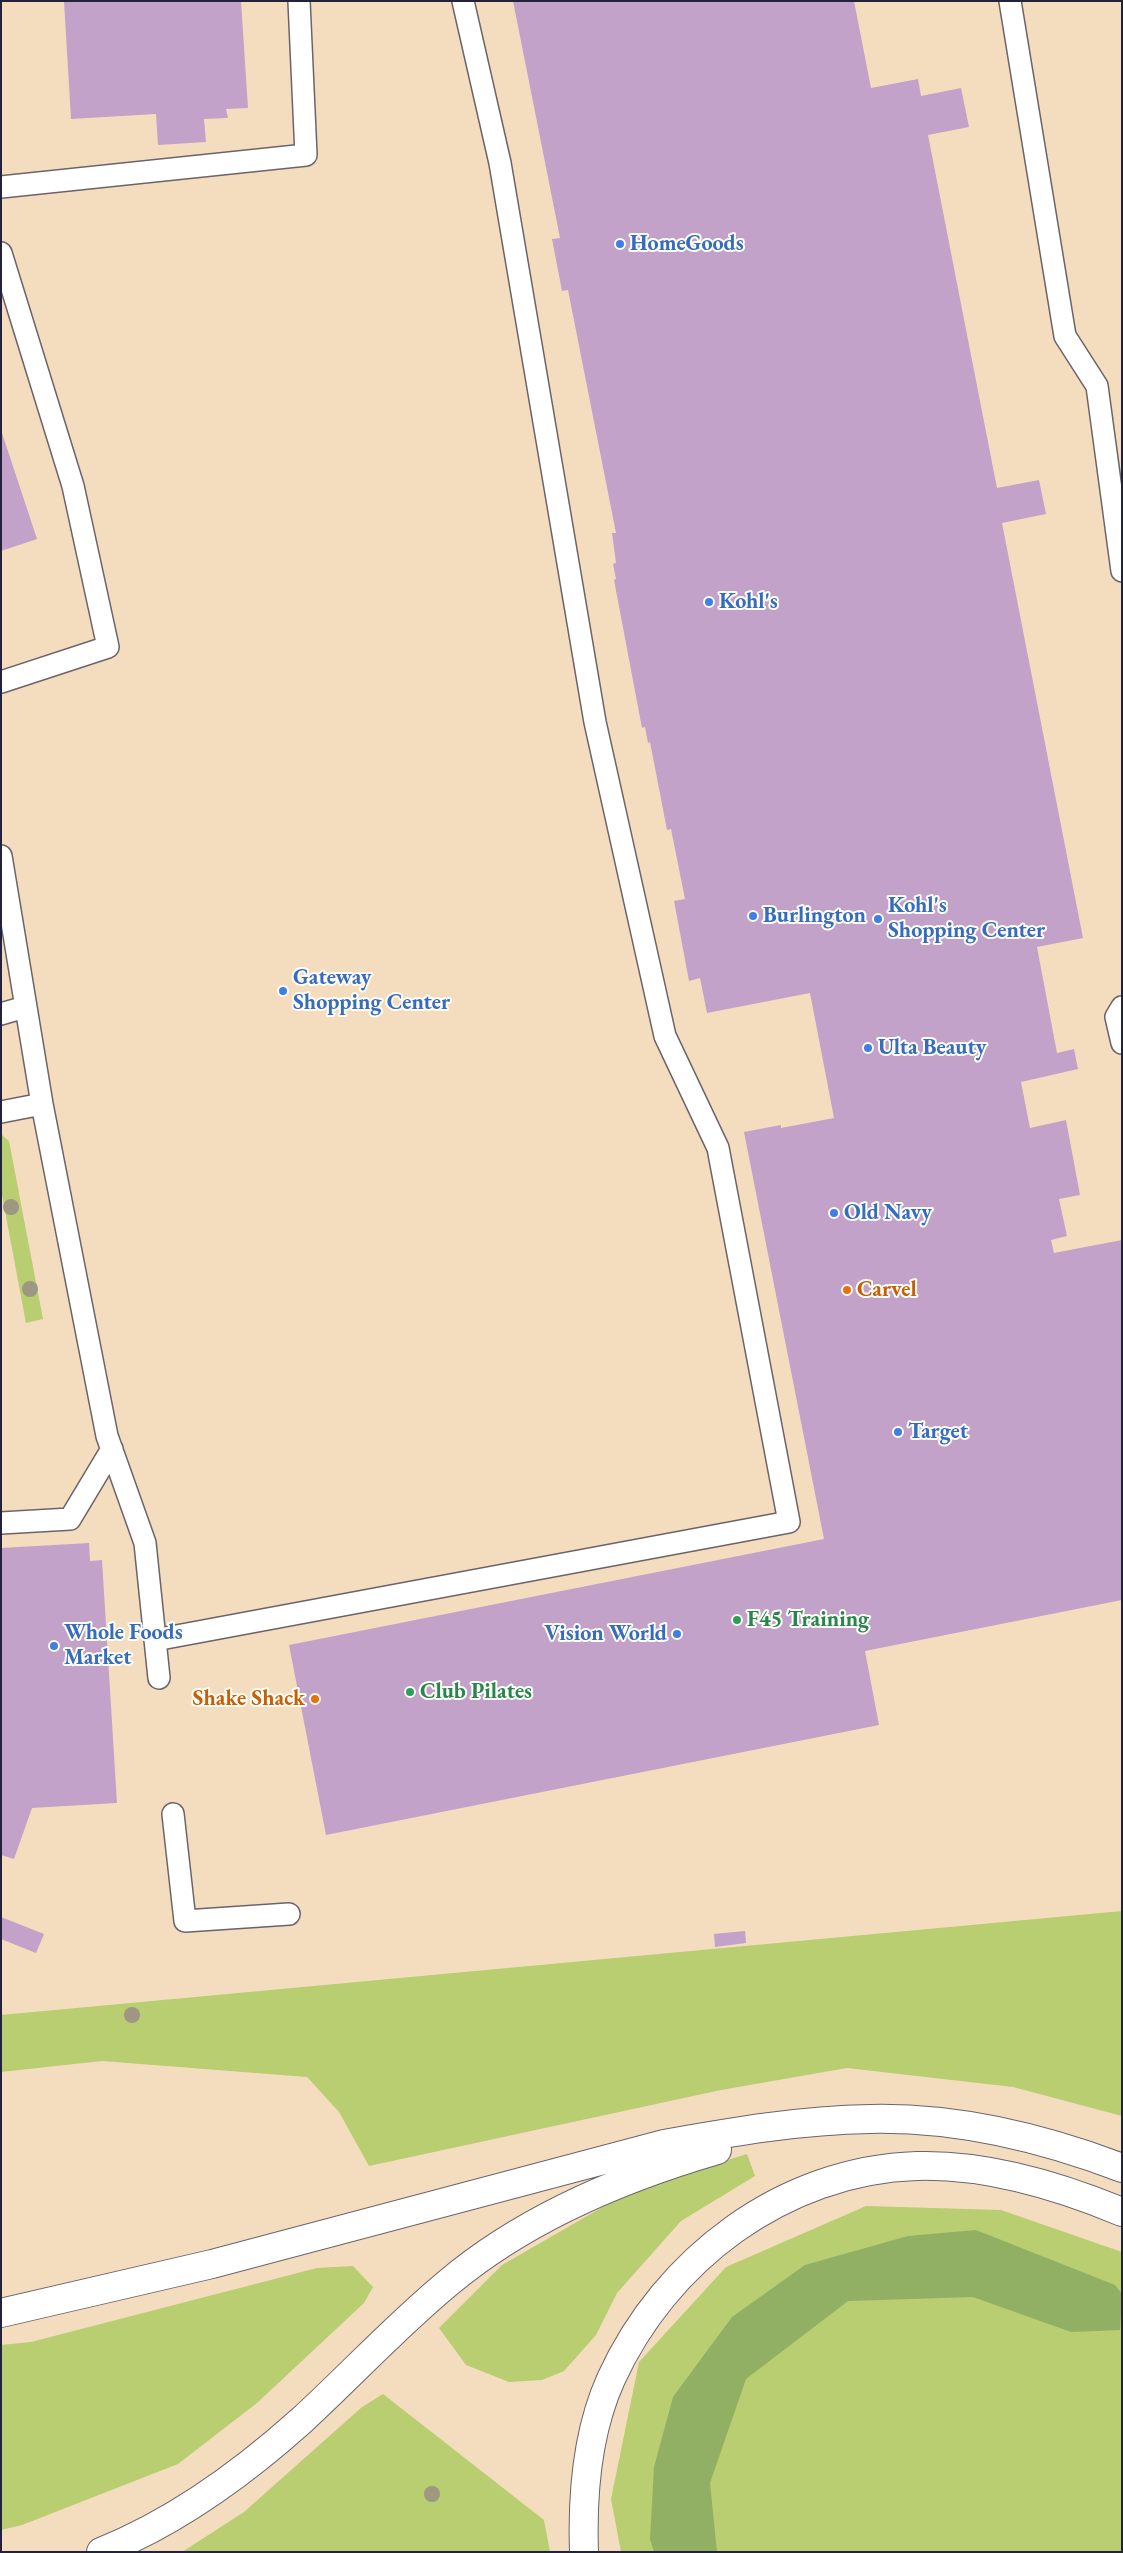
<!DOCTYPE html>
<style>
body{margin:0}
#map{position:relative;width:1123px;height:2553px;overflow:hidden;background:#f4ddbf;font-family:"EB Garamond",serif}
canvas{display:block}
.frame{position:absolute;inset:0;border:2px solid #22223b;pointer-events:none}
</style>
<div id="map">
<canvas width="1123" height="2553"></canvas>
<div class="frame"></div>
</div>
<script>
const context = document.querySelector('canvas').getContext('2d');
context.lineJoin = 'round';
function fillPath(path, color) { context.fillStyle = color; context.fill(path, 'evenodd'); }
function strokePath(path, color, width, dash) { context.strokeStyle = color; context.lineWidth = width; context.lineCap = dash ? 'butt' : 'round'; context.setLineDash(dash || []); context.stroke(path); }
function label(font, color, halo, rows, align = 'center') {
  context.font = font + ' "EB Garamond",serif'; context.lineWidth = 4; context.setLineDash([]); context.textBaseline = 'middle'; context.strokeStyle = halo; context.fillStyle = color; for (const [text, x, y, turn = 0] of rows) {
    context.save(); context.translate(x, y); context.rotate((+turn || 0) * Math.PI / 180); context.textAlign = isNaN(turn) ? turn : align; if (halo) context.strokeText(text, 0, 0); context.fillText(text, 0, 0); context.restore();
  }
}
const green = new Path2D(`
 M1 1134 9 1141 43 1319 26 1323 1 1190Z
 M1122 1911V2116L1013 2087 847 2068 721 2090 369 2166 339 2112 307 2077 102 2061 1 2072V2015Z
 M747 2154 755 2176 681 2221 617 2293 596 2335 564 2371 542 2380 509 2382 466 2365 439 2328 502 2265 634 2189Z
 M866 2206 1001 2210 1122 2252V2552H621L611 2499 639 2362 726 2267Z
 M353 2266 373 2287 364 2303 257 2403 178 2464 22 2525 1 2530V2345L31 2342 317 2268Z
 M383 2394 544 2520 550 2552H182L244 2512 362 2407Z`);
const forest = new Path2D(`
 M976 2230 1115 2285 1122 2294 1120 2330 1071 2332 973 2297 848 2301 746 2379 710 2483 717 2552H654L650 2539 654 2467 673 2397 732 2317 805 2265 908 2236Z`);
const building = new Path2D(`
 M64 1H241L248 108 226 109 228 118 204 119 206 142 158 145 156 114 71 119Z
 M513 1H854L871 88 918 79 921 96 961 88 969 127 928 135 997 488 1039 480 1046 514 1002 523 1083 938 1037 947 1057 1053 1074 1049 1078 1069 1021 1082 1030 1128 1066 1120 1080 1195 1059 1199 1067 1236 1051 1240 1054 1253 1122 1240V1600L865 1651 879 1725 326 1835 289 1645 824 1539 744 1132 781 1125V1128L834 1118 810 993 707 1013 700 978 689 981 674 901 685 899 671 829 667 830 650 742 648 743 645 727 642 728 614 580 616 579 613 564 616 563 612 533H616L568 290 562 291 552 239 560 238Z
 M1 430 37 539 1 551Z
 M89 1543 90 1561 102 1560 117 1803 32 1808 14 1859 1 1855V1548Z
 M1 1917 44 1934 36 1953 1 1939Z
 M745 1931 746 1943 715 1947 714 1934Z`);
const lane = new Path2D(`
 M1010 1 1065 336 1097 386 1122 571
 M1 187 306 155 299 1
 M1 253 73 486 108 647 1 682
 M1 856 42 1104 107 1436 145 1543 159 1678
 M1122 1007 1116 1017 1122 1043
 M1 1014 25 1007
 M1 1112 42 1104
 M1 1523 70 1519 112 1449
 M155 1640 789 1522 718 1148 665 1036 595 722 500 163 463 1
 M173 1814 185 1921 289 1914`);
const highway = new Path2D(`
 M1 2313 212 2264 664 2144C731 2132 801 2120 870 2119 955 2117 1043 2138 1122 2168
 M101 2552C176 2522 243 2473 302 2420 351 2375 397 2325 448 2283 525 2218 621 2178 717 2150
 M584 2552C582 2494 587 2432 611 2379 665 2260 783 2170 917 2166 987 2164 1057 2185 1122 2212`);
const trees = [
 [11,1207],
 [30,1289],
 [132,2015],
 [432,2494]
];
const markers = [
 [620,244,5,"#3f7fe0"],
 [709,602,5,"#3f7fe0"],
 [753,916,5,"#3f7fe0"],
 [878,919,5,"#3f7fe0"],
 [283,991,5,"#3f7fe0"],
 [868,1048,5,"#3f7fe0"],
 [834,1213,5,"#3f7fe0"],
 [847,1290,5,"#e8710a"],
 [898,1432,5,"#3f7fe0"],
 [737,1620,5,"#2e9e5b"],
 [677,1634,5,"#3f7fe0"],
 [54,1646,5,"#3f7fe0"],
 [410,1692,5,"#2e9e5b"],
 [315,1699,5,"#e8710a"]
];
const shopNames = [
 ["HomeGoods",630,244],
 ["Kohl's",719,602],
 ["Kohl's",888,906],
 ["Shopping Center",888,931],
 ["Burlington",763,916],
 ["Gateway",293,978],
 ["Shopping Center",293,1003],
 ["Ulta Beauty",878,1048],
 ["Old Navy",844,1213],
 ["Target",908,1432],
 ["Whole Foods",64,1633],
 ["Market",64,1658],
 ["Vision World",667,1634,"right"]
];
const foodNames = [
 ["Carvel",857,1290],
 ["Shake Shack",305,1699,"right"]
];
const leisureNames = [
 ["F45 Training",747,1620],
 ["Club Pilates",420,1692]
];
fillPath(green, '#b9cd71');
fillPath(forest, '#92b063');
fillPath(building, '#c2a2c8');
strokePath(lane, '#6c6369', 24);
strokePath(highway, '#6c6369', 30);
strokePath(lane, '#fff', 21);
strokePath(highway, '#fff', 28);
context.fillStyle = '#9e9781';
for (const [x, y] of trees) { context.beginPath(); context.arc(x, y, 8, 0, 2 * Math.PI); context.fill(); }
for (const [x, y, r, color] of markers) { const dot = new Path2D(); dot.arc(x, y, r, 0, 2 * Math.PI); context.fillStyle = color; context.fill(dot); strokePath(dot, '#fdfcf7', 2); }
label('bold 22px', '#366cbe', '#fdfcf7', shopNames, 'left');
label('bold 22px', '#c56008', '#fdfcf7', foodNames, 'left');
label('bold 22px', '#27864d', '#fdfcf7', leisureNames, 'left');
</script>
